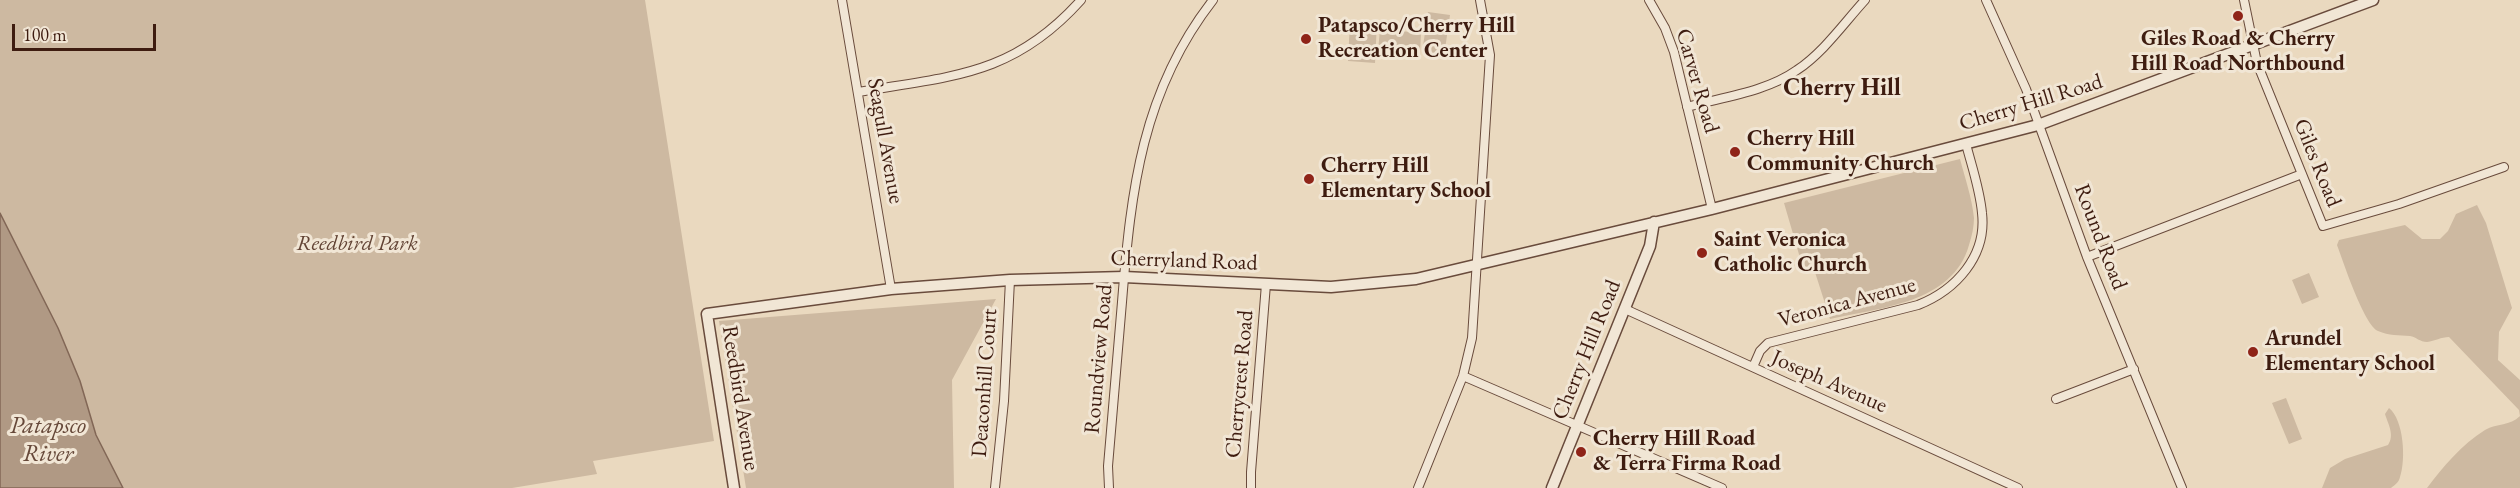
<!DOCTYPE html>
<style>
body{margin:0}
#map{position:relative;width:2520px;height:488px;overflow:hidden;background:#ead9bf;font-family:"EB Garamond",serif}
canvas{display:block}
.scale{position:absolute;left:12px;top:24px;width:144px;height:27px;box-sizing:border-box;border:3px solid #3e1c10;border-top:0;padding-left:8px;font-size:18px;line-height:21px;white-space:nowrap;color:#3e1c10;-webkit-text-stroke:4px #f1e6d5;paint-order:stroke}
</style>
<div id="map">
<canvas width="2520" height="488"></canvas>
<div class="scale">100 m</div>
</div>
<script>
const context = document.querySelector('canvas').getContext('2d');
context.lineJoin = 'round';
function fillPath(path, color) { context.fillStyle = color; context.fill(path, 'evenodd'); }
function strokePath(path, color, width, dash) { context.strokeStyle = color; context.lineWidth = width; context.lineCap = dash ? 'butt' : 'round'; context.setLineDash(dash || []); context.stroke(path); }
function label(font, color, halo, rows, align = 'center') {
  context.font = font + ' "EB Garamond",serif'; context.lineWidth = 6; context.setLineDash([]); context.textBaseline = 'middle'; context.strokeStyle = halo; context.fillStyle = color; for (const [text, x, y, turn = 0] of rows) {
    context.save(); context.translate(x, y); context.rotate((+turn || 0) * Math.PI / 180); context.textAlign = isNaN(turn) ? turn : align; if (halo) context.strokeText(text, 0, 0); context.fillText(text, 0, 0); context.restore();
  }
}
const green = new Path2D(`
 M0 0H645L714 441 593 461 597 474 512 488H123L96 435 80 381 58 328 0 213Z
 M1428 12 1450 15 1444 56 1422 53Z
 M1350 21 1377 22 1375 63 1348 61Z
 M1380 29 1421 33 1420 55 1378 51Z
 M1960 159C1965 178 1972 198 1974 218 1974 226 1972 236 1969 245 1953 303 1879 308 1830 319L1813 266 1803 268 1784 203Z
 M2477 205 2486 223 2512 308 2499 332 2498 360 2520 380V488H2427C2443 467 2462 444 2485 430 2497 423 2510 426 2520 416L2519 410 2449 337C2441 337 2435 341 2427 342 2420 342 2416 337 2410 336 2399 335 2389 336 2378 331 2364 325 2343 261 2337 245L2339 240 2405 225 2422 239H2440L2448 231 2456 214Z
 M2309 273 2319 297 2302 304 2292 280Z
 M996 299 952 380 954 488H746L719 321Z
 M2286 398 2302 439 2289 444 2272 403Z
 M2389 408C2404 420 2406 460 2400 477 2399 482 2395 485 2391 488H2322L2330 468 2345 459 2388 445C2395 435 2388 424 2385 414Z`);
const water = new Path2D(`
 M0 213 58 328 80 381 96 435 123 488H0Z`);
const minor = new Path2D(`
 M842 0 891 289
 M1649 0 1665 28 1674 52 1712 209
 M1986 0 2026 89 2087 257 2182 488
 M2244 0 2257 63 2323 226 2399 204 2504 167
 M858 92C952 76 1013 76 1081 0
 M1687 107C1723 97 1766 92 1797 70 1823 53 1844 23 1865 0
 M2087 257 2302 174
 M1625 309 2018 488
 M1753 367 1760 351 1768 343 1918 305C1956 290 1987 256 1982 213 1980 190 1972 167 1966 144
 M1463 376 1722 488
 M2056 399 2134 369
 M995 488 1004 401 1010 280
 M1109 488 1108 466C1113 411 1117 356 1122 302 1131 190 1142 91 1213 0
 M1251 488V472L1266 284
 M1418 488 1463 376 1472 338 1490 55 1480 0`);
const tertiary = new Path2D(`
 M734 488 707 314 891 289 1010 280 1124 277 1331 287 1416 279 1712 209 2038 125 2373 0
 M1552 488 1650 246 1654 222`);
const markers = [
 [2238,16,6,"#8f2418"],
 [1306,39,6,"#8f2418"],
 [1735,152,6,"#8f2418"],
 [1309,179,6,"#8f2418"],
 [1702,253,6,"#8f2418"],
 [2253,352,6,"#8f2418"],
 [1581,452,6,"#8f2418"]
];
const poiNames = [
 ["Patapsco/Cherry Hill",1318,26],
 ["Recreation Center",1318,51],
 ["Giles Road & Cherry",2238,39,"center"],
 ["Hill Road Northbound",2238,64,"center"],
 ["Cherry Hill",1747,139],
 ["Community Church",1747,164],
 ["Cherry Hill",1321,166],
 ["Elementary School",1321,191],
 ["Saint Veronica",1714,240],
 ["Catholic Church",1714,265],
 ["Arundel",2265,339],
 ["Elementary School",2265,364],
 ["Cherry Hill Road",1593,439],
 ["& Terra Firma Road",1593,464]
];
const streetNames = [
 ["Carver Road",1697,81,74],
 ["Cherry Hill Road",2031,103,-17],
 ["Seagull Avenue",885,141,80],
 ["Giles Road",2317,163,68],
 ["Round Road",2100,237,69],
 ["Cherryland Road",1184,261,2],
 ["Veronica Avenue",1847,303,-15],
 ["Cherry Hill Road",1587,350,-68],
 ["Roundview Road",1099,359,-85],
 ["Joseph Avenue",1829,382,24],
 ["Deaconhill Court",985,383,-86],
 ["Cherrycrest Road",1240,384,-85],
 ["Reedbird Avenue",740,398,81]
];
const parkNames = [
 ["Reedbird Park",357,244]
];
const neighbourhoodNames = [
 ["Cherry Hill",1842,88]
];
const waterNames = [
 ["Patapsco",48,426],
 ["River",48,454]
];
fillPath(green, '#cdb9a1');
fillPath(water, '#b09984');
strokePath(water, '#826756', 1.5);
strokePath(minor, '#694b3c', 10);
strokePath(tertiary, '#694b3c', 13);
strokePath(minor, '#f1e6d5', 8);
strokePath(tertiary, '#f1e6d5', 10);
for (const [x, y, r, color] of markers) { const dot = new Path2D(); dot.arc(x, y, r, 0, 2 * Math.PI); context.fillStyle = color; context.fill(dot); strokePath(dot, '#f1e6d5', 2); }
label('bold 22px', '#3e1c10', '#f1e6d5', poiNames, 'left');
label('22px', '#3e1c10', '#f1e6d5', streetNames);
label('italic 22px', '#624334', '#f1e6d5', parkNames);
label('bold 24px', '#3e1c10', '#f1e6d5', neighbourhoodNames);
label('italic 24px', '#664839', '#f1e6d5', waterNames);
</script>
